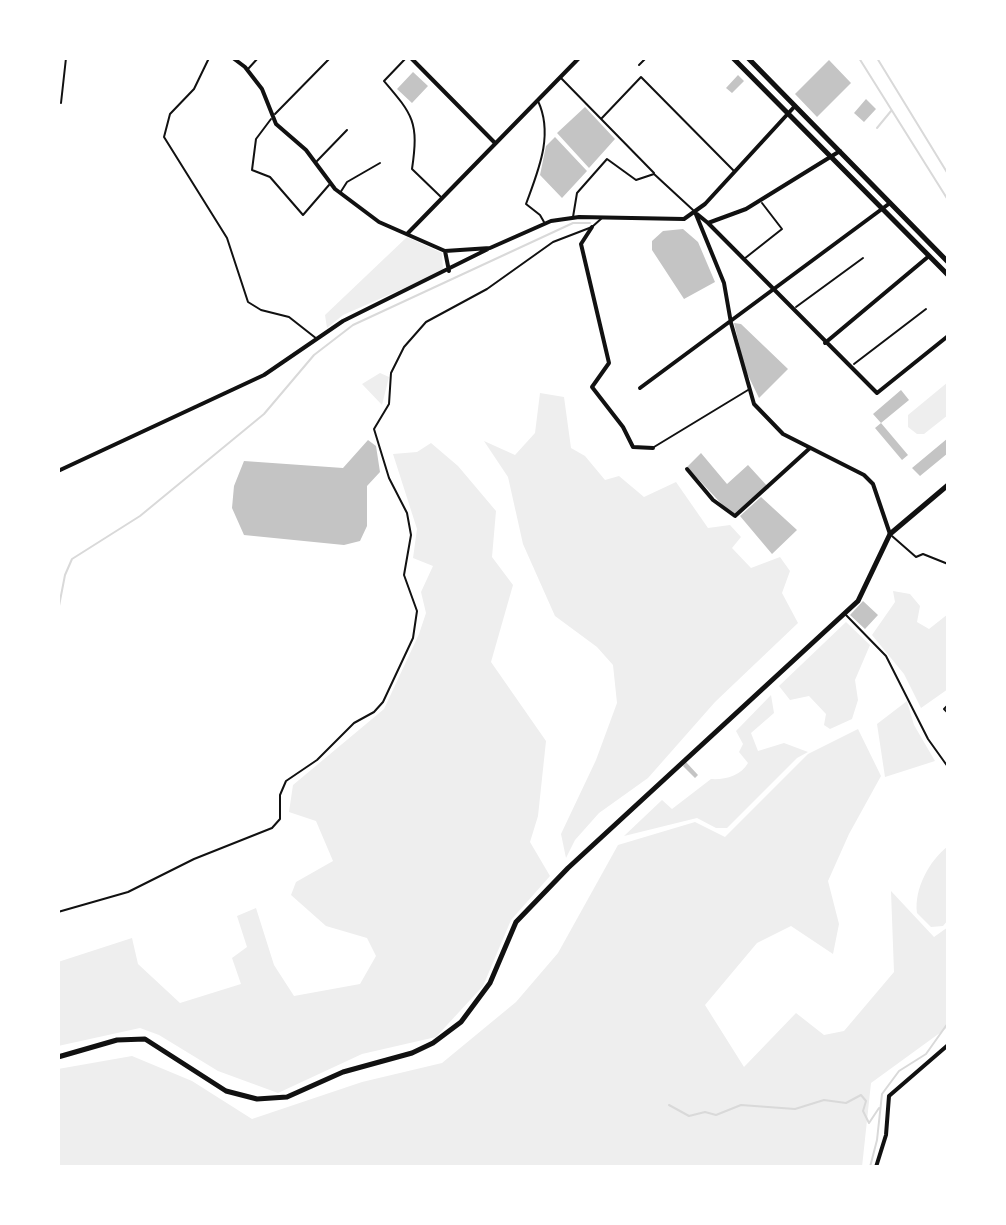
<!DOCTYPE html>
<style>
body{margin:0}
#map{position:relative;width:1006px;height:1225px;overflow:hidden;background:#fff;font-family:"Public Sans",sans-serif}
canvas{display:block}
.frame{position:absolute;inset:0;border:60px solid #fff;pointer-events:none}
</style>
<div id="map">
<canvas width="1006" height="1225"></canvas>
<div class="frame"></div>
</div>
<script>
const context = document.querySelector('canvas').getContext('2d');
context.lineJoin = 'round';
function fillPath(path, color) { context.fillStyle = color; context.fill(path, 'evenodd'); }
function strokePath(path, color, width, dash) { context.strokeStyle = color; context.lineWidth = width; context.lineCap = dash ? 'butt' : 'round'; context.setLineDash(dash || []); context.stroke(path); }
const green = new Path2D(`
 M407 237 442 253 443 271 343 315 327 328 325 315Z
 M380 373 389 377 382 405 362 384Z
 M948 382V415L924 434H917L908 427V415Z
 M540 393 564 397 571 448 585 456 605 480 619 476 644 497 676 482 708 528 730 525 741 537 732 548 751 568 780 557 790 571 782 593 798 623 715 702 648 778 599 813 575 840 566 858 561 834 596 760 617 703 613 665 597 647 555 616 523 544 508 477 484 441 515 455 535 433Z
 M431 443 458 466 496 511 492 557 513 585 491 662 546 741 538 816 530 842 550 876 511 920 483 986 436 1037 362 1054 278 1093 218 1071 159 1035 140 1028 58 1046V962L132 938 138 964 180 1003 241 984 232 958 247 947 237 916 256 908 274 965 294 996 360 984 376 956 367 938 326 926 291 895 296 882 333 861 316 821 289 812 293 785 384 709 419 634 426 613 421 592 433 566 413 558 417 529 393 454 417 452Z
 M893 591 910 594 920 606 917 622 929 629 948 614V689L921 708 904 674 872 635 895 602Z
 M846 622 870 645 855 680 858 700 852 719 830 729 824 725 826 714 809 696 790 700 779 686Z
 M771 695 774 713 751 733 758 751 784 743 808 752 797 758 727 828H716L697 818 624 836 662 800 672 809 711 779C724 780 741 776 748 763L739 752 743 744 736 731Z
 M907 701 914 725 935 761 885 777 877 724Z
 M858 729 881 776 849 834 828 881 839 924 833 954 791 926 757 943 705 1005 744 1067 796 1013 824 1035 844 1031 894 972 891 891 934 937 948 927V1027L871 1083 862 1167H58V1069L132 1056 192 1081 252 1119 362 1082 442 1063 516 1002 558 953 618 845 695 822 725 837 808 754Z
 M948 846V920L943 926 931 927 917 913C914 889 929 861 948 846Z`);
const stream = new Path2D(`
 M859 58 948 200
 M877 58 948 174
 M877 128 891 111
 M58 611 65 575 72 559 140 516 264 414 314 355 353 325 573 223H590
 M669 1105 689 1116 705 1112 716 1115 741 1105 795 1109 824 1100 846 1103 861 1095 866 1101 863 1111 869 1123 879 1108
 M870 1167 877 1140 882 1094 899 1071 926 1054 948 1023`);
const building = new Path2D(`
 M829 60 851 83 817 117 795 94Z
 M413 72 428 86 412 103 397 89Z
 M738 75 744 81 732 93 726 88Z
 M866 99 876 109 864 122 854 113Z
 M585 107 615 139 589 168 557 133Z
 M555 137 587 171 562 198 540 175 546 146Z
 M683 229 698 242 715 282 684 299 652 250V241L663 231Z
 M734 323 741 324 788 369 759 398 745 369Z
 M901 390 909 400 881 423 873 414Z
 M881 423 908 455 902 460 875 428Z
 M948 438V453L920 476 912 468Z
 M368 440 376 446 380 472 367 486V526L360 541 344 545 244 535 232 508 234 486 244 461 343 468Z
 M701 453 727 484 748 465 769 488 736 514 730 513 687 467Z
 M761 497 797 530 772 554 740 516Z
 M863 601 878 615 865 629 850 615Z
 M686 762 698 775 695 778 683 766Z`);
const path = new Path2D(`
 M854 364 926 309`);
const service = new Path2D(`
 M209 58 194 89 170 114 164 137 227 238 248 302 261 310 289 317 317 339
 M406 58 384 81C413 115 419 122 412 169L441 197
 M639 65 646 58
 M248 69 258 58
 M560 77 654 173
 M538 101C554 135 538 171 526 204L540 215 544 222
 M61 103 66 58
 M275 114 330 58
 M271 119 256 139 252 170 270 177 303 215 329 185
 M601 119 641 77 734 171
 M317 161 347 130
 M340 193 347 182 380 163
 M573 217 577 193 607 159 636 180 654 174 693 210
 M744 259 782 229 762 203
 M796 307 863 258
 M654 447 748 390
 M892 536 916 557 923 554 948 564
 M845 614 886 656 928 739 948 767
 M948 705 944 709 948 713
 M58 912 128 892 194 859 272 828 280 819V795L286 781 317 760 354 723 374 712 383 702 413 638 417 611 404 575 411 535 407 513 389 478 374 429 389 404 391 373 404 347 426 322 487 289 553 242 592 227 602 218`);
const minor = new Path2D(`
 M233 58 245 67 262 89 276 124 306 150 335 189 379 222 445 251 490 248 551 221 579 217 684 219 705 204 795 106
 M411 58 495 143
 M695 212 724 283 731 323 754 404 783 434 864 475 873 484 890 534
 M697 214 708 223 746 209 840 151
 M708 223 877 393 948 336
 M592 227 581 244 609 363 592 387 623 427 633 447 653 448
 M408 233 579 58
 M445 251 449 271
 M825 343 929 256
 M640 388 890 203
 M687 469 713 500 735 516 810 448
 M58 471 264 375 343 321 488 249
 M876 1167 886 1135 889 1096 948 1045`);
const tertiary = new Path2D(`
 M733 58 948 275
 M748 58 948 262
 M58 1057 117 1040 145 1039 226 1091 257 1099 287 1097 343 1072 412 1053 433 1043 461 1022 490 983 516 922 568 868 858 601 890 534 948 485`);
fillPath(green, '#eee');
strokePath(stream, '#d9d9d9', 2);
fillPath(building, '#c4c4c4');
strokePath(path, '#111', 2);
strokePath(service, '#111', 2);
strokePath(minor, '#111', 4);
strokePath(tertiary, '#111', 5);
</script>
